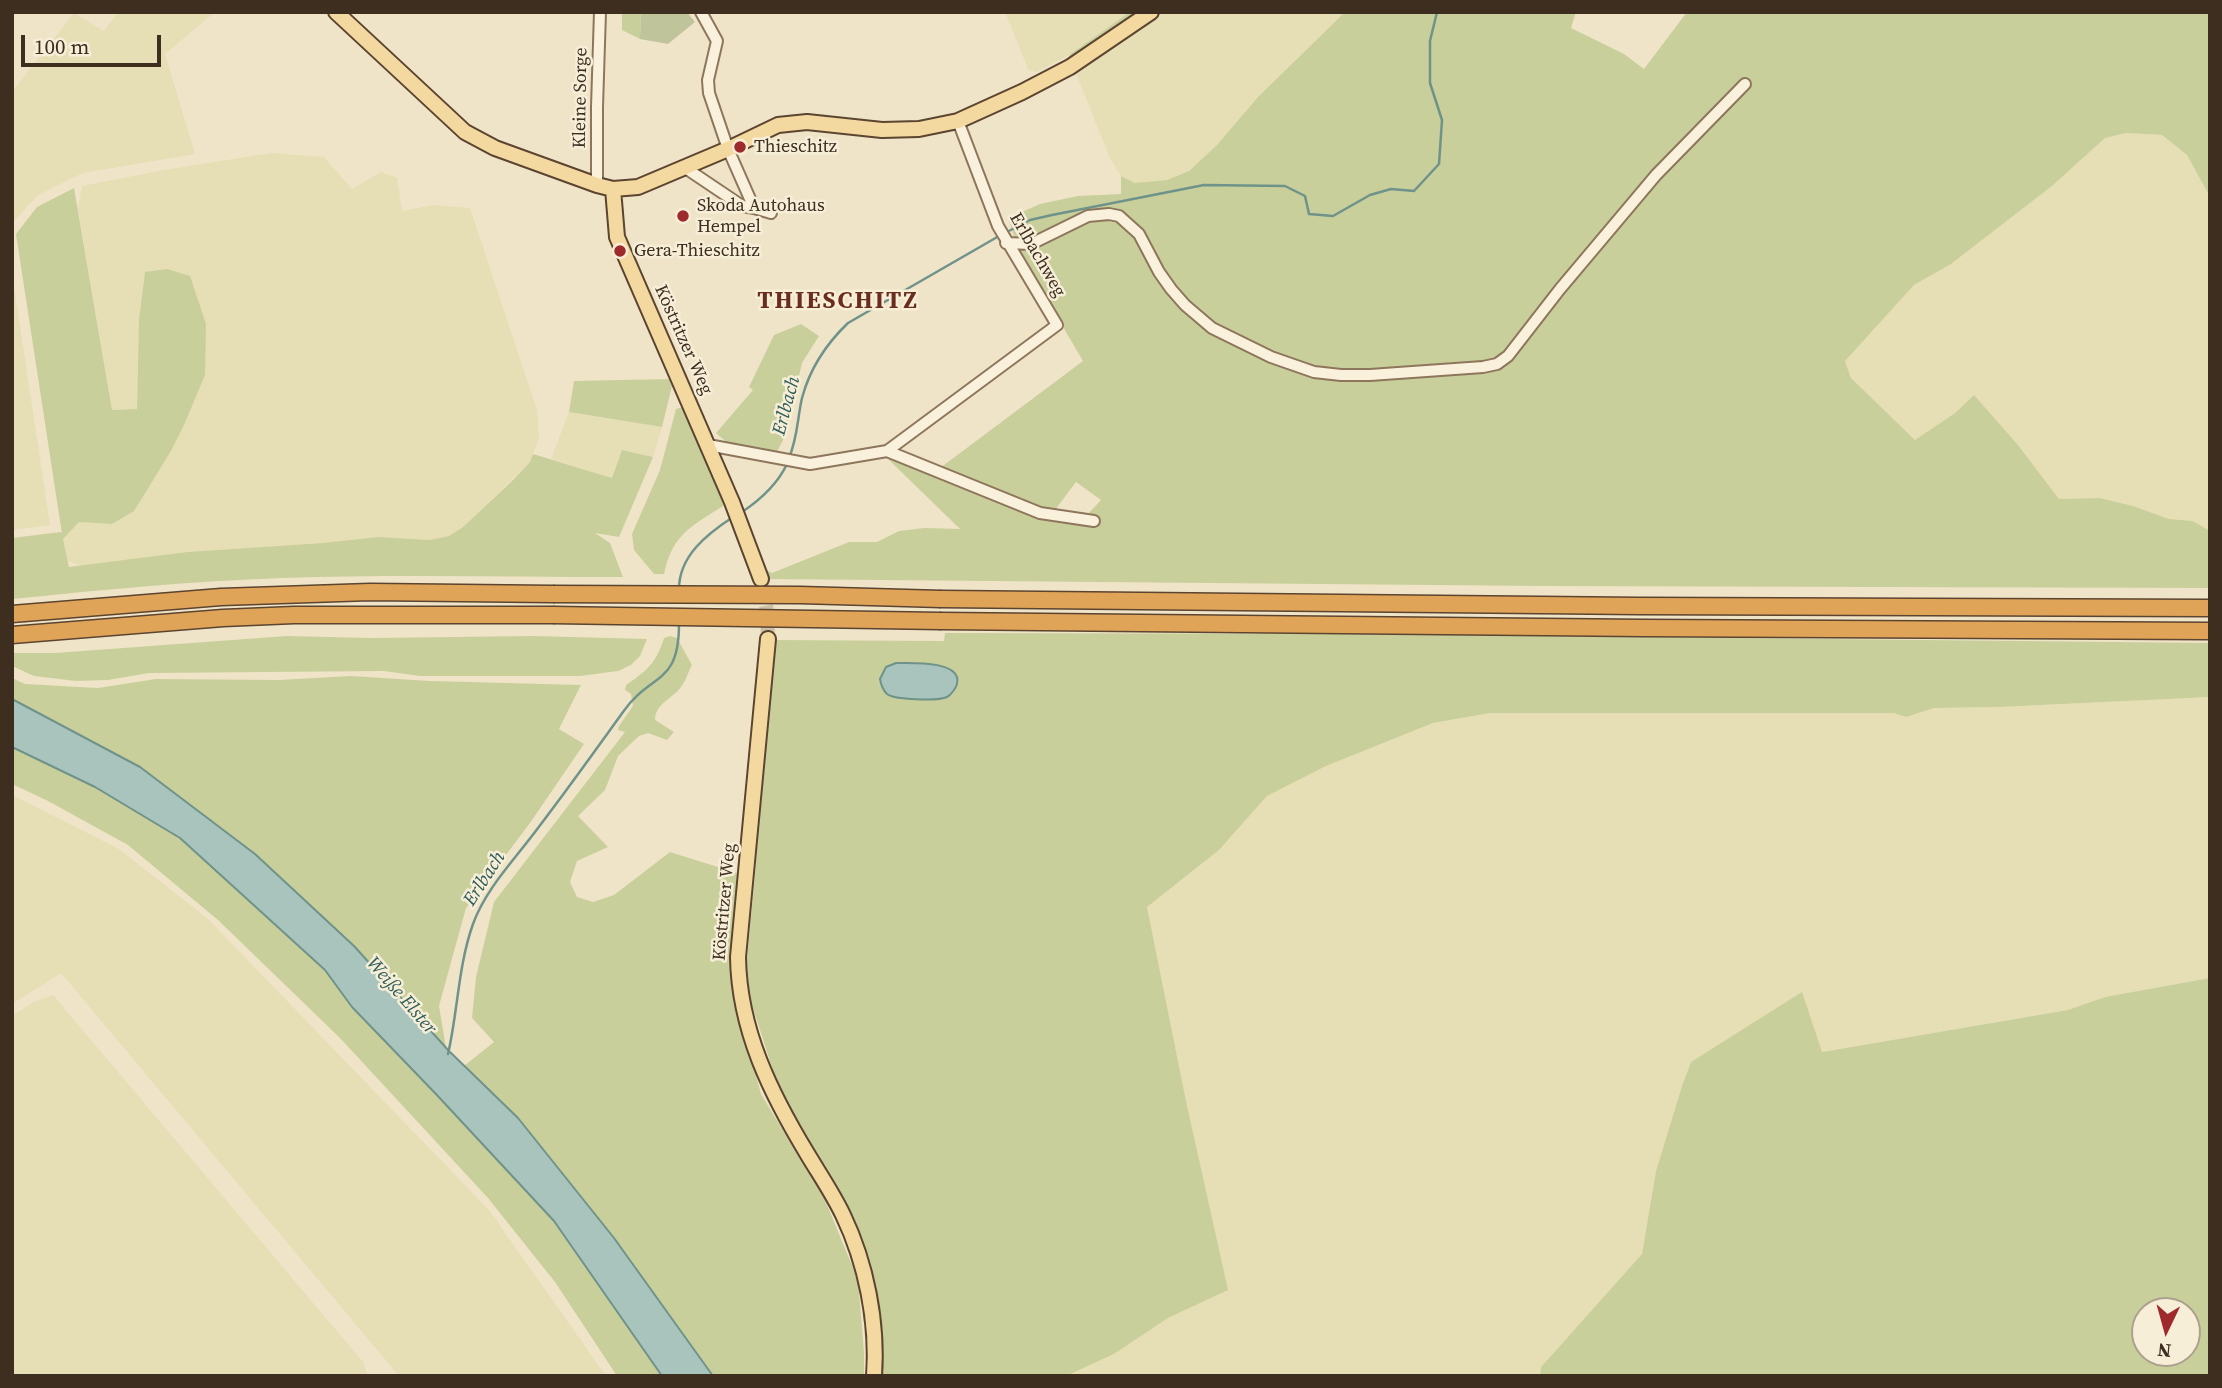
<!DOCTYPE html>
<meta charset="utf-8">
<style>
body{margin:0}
#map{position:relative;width:2222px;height:1388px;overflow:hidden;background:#f0e4c8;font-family:"Source Serif 4",serif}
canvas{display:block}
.frame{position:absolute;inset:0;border:14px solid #3d2e20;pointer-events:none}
.north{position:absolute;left:2131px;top:1297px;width:70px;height:70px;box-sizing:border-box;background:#f7eed8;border:2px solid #ada18e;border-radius:50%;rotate:185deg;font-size:19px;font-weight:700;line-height:28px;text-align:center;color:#3d2e20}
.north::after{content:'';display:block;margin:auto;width:24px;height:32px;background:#9e2a2b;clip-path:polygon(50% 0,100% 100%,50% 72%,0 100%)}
.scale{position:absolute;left:21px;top:35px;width:140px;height:32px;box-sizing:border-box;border:4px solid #3d2e20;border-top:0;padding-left:9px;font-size:21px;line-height:24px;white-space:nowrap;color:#3d2e20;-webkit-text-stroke:5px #f7eed8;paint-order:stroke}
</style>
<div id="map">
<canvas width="2222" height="1388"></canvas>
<div class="frame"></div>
<div class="north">N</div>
<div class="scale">100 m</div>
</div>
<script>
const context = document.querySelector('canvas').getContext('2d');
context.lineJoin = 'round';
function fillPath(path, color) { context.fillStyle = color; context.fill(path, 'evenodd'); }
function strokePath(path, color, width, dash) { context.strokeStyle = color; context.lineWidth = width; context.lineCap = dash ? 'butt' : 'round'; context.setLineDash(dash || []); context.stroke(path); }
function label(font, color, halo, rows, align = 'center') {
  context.font = font + ' "Source Serif 4",serif'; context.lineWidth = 5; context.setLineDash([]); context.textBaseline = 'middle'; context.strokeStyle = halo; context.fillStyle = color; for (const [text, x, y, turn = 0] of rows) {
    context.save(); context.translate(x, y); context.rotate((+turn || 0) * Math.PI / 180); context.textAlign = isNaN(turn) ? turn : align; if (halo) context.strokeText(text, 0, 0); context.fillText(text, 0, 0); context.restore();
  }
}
const farmland = new Path2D(`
 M118 12H215L165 54 195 154 83 173 38 195 12 223V92L74 13 104 31Z
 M1005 12H1130L1069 55 1037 72 1029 71Z
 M1158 12H1345L1258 97 1217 145 1189 171 1167 180 1135 183 1121 176 1109 156 1075 71Z
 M2126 133 2162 135 2187 155 2210 197 2208 295 2210 303V531L2193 521 2169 519 2133 506 2100 498 2059 499 2018 445 1974 395 1955 413 1915 440 1851 378 1845 360 1914 285 1951 264 2052 186 2105 138Z
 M271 153 324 157 352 189 381 172 397 178 402 211 434 205 470 208 537 410 539 438 530 462 463 527 449 536 430 540 378 537 323 543 187 552 81 566 68 561 63 539 79 522 112 524 171 451 205 375 145 272 139 319 137 409 112 410 78 208 82 186 164 170Z
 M12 273 50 525 12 530Z
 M569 412 662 427 653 457 622 450 612 478 551 459Z
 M2210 697V978L2105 997 2068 1010 1821 1052 1802 993 1691 1062 1682 1086 1656 1171 1642 1254 1541 1367 1540 1376H1066L1114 1354 1168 1318 1227 1290 1186 1101 1147 907 1219 850 1267 796 1326 766 1433 723 1490 713H1894L1906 717 1934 708 1999 707Z
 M12 795 119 849 207 918 489 1210 606 1376H399L61 973 12 1004Z
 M53 995 363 1362 368 1376H12V1016L32 1003Z`);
const green = new Path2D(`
 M622 12H641L640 39 622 30Z
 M1130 12H1158L1075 71 1069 55Z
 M1345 12H1576L1571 28 1624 54 1644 69 1687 12H2210V197L2187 155 2162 135 2126 133 2105 138 2052 186 1951 264 1914 285 1845 361 1851 378 1915 440 1955 413 1974 395 2018 445 2059 499 2100 498 2133 506 2169 519 2193 521 2210 531V588L1542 586 768 579 766 570 772 573 849 542H877L899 531 924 528 960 529 886 457 1040 516H1086L1101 500 1076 482 1055 510 1041 509 940 468 1083 361 1020 254 1008 218 1040 204 1078 196 1121 194V176L1135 183 1167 180 1189 171 1217 145 1258 97Z
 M74 188 112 410 137 409 139 319 145 272 167 269 190 276 206 324 205 375 184 425 171 451 134 511 112 524 79 522 63 539 69 567 187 552 323 543 378 537 430 540 449 536 463 527 512 481 530 462 533 454 612 478 622 450 653 457 619 537 595 533 610 543 623 577C510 577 396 574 283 578 192 581 102 590 12 599V538L61 532 62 534 16 234 37 207Z
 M801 324 819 336 802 363 785 436 776 454 731 446 716 433 753 390 749 387 774 335Z
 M669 379 672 386 662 427 569 412 574 381Z
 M683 407 726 504C693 526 673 532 664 574H654L634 550 632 534 660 470 676 409Z
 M945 633 1357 634 2210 643V697L1999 707 1934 708 1906 717 1894 713H1490L1433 723 1326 766 1267 796 1219 850 1147 907 1186 1101 1228 1290 1168 1318 1114 1354 1066 1376H881L871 1281 811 1152 780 1092 752 1005 746 969 755 875 772 640 944 641Z
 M287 636 372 638 533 636 647 639 640 656 631 665 618 671 580 676H420L384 671 149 673 108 680 76 681 34 676 12 666V653H55Z
 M670 636 677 638 692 665C688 672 686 681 681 687 672 699 655 704 655 720L674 732 667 740 648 733 639 736 618 756 605 790 578 816 608 847 577 861 570 882 577 897 593 902 614 895 670 852 740 874 732 978 737 1007 761 1094 825 1200 858 1280 864 1352V1376H714L614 1238 518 1118 464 1066 494 1042 472 1018 476 977 494 902 625 732 618 730 619 726 633 706 631 694 625 690 626 685C648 670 656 663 664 638Z
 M351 676 430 681 581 685 559 729 584 744 530 823 466 908 439 1006 446 1048 354 946 255 854 140 767 12 699V678L25 684 98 688 156 679 279 680Z
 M12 747 95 787 180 838 326 970 352 1007 435 1093 554 1221 662 1376H617L555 1282 488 1198 340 1038 218 920 128 845 48 801 12 784Z
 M2210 978V1376H1540L1541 1367 1642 1254 1656 1171 1682 1086 1691 1062 1802 992 1822 1052 2068 1010 2105 997ZM2145 1311H2187V1353H2145Z`);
const cemetery = new Path2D(`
 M641 12H687L695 22 668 44 640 39Z`);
const water = new Path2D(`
 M896 663C909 663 963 660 957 684 956 688 951 695 947 697 939 701 894 700 887 694 883 690 881 685 880 679L886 667Z
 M12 699 140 767 255 854 354 946 449 1051 518 1118 614 1238 713 1376H662L554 1221 435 1093 352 1007 325 970 180 838 95 787 12 747Z`);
const stream = new Path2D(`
 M1005 233 1030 220 1052 215 1204 185 1285 186 1305 196 1309 214 1333 216 1370 195 1391 189 1414 191 1439 164 1442 120 1430 83V41L1437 12
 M789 458C798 436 797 420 802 398 810 368 825 345 848 323L999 236
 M742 512C760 500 777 485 787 464
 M679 589C679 556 707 534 733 517
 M448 1054C458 1011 458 966 473 924 486 888 516 858 538 828 567 790 595 751 623 712 651 672 679 686 679 624`);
const majorTunnel = new Path2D(`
 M762 585 767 611 768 639`);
const minor = new Path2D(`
 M701 12 717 41 708 80 709 93 728 149 754 208 771 213
 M684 167 742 206 754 208
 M597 185V107L600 12
 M1006 243 1031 244 1088 216 1109 214 1119 216 1139 234 1159 272 1171 289 1185 305 1212 328 1271 357 1314 372 1341 375H1370L1483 367 1497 364 1508 356 1560 289 1656 175 1745 84
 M708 445 810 464 887 451 1040 513 1094 521
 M887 451 1057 325 998 226 958 121`);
const major = new Path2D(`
 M336 12 465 132 495 148 597 185 613 189 638 187 728 149 778 125 807 122 882 130 919 129 958 121 1022 92 1070 67 1151 12
 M613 189 617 237 732 502 761 579
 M768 639 738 957C739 1030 771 1094 808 1155 820 1175 833 1194 843 1215 866 1263 878 1322 874 1376`);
const highway = new Path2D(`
 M941 599 1640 606 2210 608
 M12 614 221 597 370 592 553 594
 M941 621 1644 628 2210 631
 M12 635 223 618 294 615H553`);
const highwayBridge = new Path2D(`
 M553 594 800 595 941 599
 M553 615 941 621`);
const markers = [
 [740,147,7,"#9e2a2b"],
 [683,216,7,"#9e2a2b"],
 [620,251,7,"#9e2a2b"]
];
const streetNames = [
 ["Kleine Sorge",581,98,-89],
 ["Erlbachweg",1037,255,60],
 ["Köstritzer Weg",683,340,66],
 ["Köstritzer Weg",725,902,-85]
];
const poiNames = [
 ["Thieschitz",754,147],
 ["Skoda Autohaus",697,206],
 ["Hempel",697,227],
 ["Gera-Thieschitz",634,251]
];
const waterNames = [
 ["Erlbach",787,406,-75],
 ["Erlbach",485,879,-57],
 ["Weiße Elster",401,996,49]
];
const districtNames = [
 ["THIESCHITZ",838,302]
];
fillPath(farmland, '#e6deb5');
fillPath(green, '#c9cf9b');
fillPath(cemetery, '#bfc49a');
fillPath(water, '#a9c4bc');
strokePath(water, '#6f938a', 2);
strokePath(stream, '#6f938a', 2.5);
strokePath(majorTunnel, '#ccc0a6', 14, [14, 7]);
strokePath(minor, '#8d765c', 14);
strokePath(major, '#5b4430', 18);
strokePath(highway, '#5b4430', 19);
strokePath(minor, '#faf1dc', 10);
strokePath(major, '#f3d9a0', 14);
strokePath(highway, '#e0a458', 16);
strokePath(highwayBridge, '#5b4430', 19, []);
strokePath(highwayBridge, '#e0a458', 16);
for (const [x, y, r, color] of markers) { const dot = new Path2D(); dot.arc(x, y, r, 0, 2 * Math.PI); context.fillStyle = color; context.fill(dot); strokePath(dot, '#f7eed8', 2.5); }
label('18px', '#3d2e20', '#f7eed8', streetNames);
label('18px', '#3d2e20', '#f7eed8', poiNames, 'left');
label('italic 19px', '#2f5d5a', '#f7eed8', waterNames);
context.letterSpacing = '2px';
label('bold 24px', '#6b2e1e', '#f7eed8', districtNames);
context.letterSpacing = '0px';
</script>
